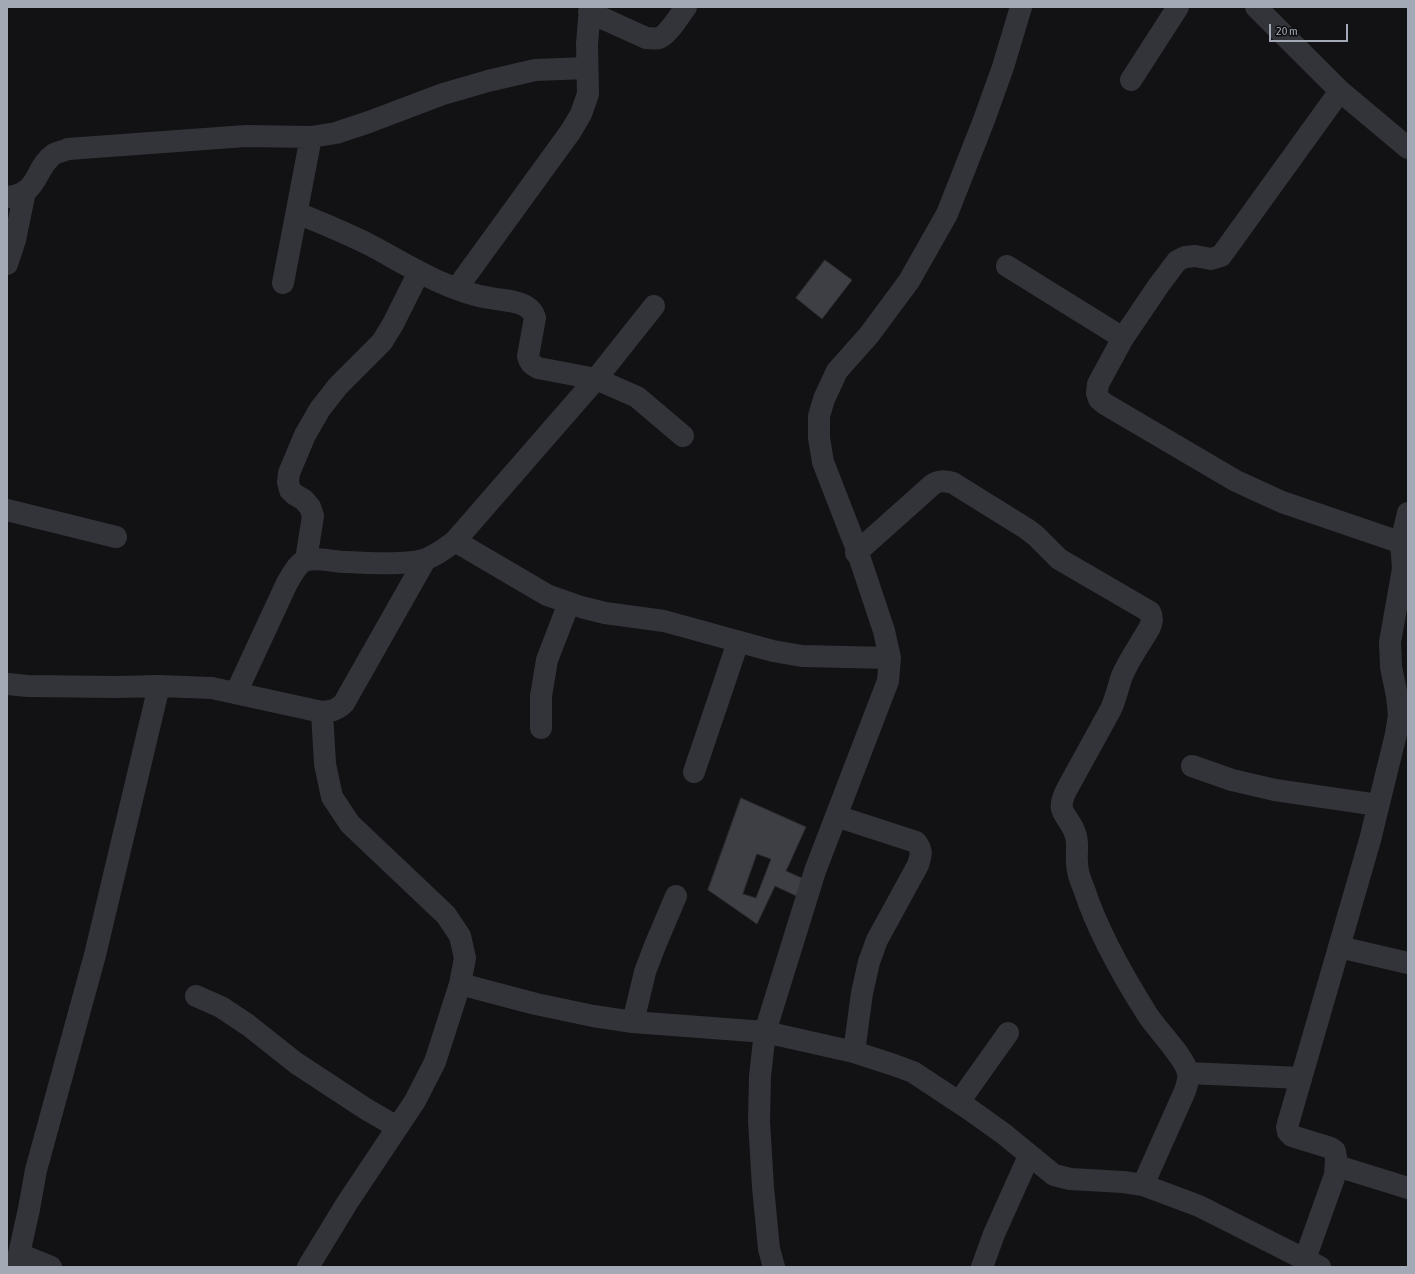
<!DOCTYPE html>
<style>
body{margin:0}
#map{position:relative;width:1415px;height:1274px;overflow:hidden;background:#121214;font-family:"Asap Condensed",sans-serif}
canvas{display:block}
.frame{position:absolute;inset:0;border:8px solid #a3a9b5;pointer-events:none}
.scale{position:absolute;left:1269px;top:24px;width:79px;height:18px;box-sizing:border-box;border:2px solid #a3a9b5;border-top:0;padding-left:5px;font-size:12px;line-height:14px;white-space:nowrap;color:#a3a9b5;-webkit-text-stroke:3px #0d0d0f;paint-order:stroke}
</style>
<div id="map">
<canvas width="1415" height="1274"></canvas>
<div class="frame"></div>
<div class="scale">20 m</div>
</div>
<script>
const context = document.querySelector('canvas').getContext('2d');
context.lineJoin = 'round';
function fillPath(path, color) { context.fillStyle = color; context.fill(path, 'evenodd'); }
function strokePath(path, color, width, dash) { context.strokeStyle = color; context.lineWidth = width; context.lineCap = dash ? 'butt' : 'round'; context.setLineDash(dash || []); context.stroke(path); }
const building = new Path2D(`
 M825 260 852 280 822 319 796 298Z
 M741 798 806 827 786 871 813 883 805 900 775 886 757 924 708 890ZM757 854 771 859 756 898 743 894Z`);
const street = new Path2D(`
 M1256 7 1340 91 1408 148
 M589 12 646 38C651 38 655 39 659 38 668 35 680 15 686 7
 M1131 80 1178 7
 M1340 91 1221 256 1211 259 1195 256 1185 257 1177 261 1159 285 1123 338 1098 384 1097 393 1099 399 1105 404 1236 481 1282 502 1408 545
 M7 197C40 194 34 168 54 154 58 152 64 151 68 149L246 136 311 137 336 133 369 122 443 94 488 81 535 70 587 68
 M297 213C322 223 346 233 370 245 406 264 449 292 490 298 505 301 530 300 535 318L528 356C530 363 532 365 538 368L596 379 637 397 683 436
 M7 264 15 240 25 191
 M1007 266 1123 338
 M283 283 311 137
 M457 288 571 131 581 114 588 94 587 44 590 7
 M7 510 116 537
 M455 541 596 379 654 306
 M856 553 932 485C939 480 944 481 953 483L1027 529 1036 536 1059 559 1150 612C1153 618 1152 621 1150 627 1141 643 1129 659 1122 676 1118 687 1116 698 1111 709L1067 789C1054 814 1068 813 1075 833 1079 842 1076 853 1077 863 1077 871 1081 882 1084 889 1098 932 1123 976 1147 1014 1157 1030 1185 1057 1188 1073 1189 1079 1187 1085 1185 1091L1143 1185
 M306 560 313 516 310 507 304 500 294 494 290 490 288 482 289 473 305 435 320 409 338 386 382 342 393 324 419 272
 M7 684 28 686 117 687 159 686 212 688 322 712C332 711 337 710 344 703L425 560
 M236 693 287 583C292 575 298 562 307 560 319 557 334 562 347 562 365 563 411 565 426 559 437 555 446 548 455 541L547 595 581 607 605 613 664 621 773 651 802 656 890 658
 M541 728V696L547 660 569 603
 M1192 766 1232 780 1275 790 1378 805
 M694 772 738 642
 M836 816 916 842C923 851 921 855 918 865L877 940 869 962 862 993 854 1052
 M1339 947 1408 963
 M460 984 536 1004 593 1016 633 1022 765 1032 854 1052 894 1065 913 1072 969 1109 1004 1134 1054 1175 1070 1179 1123 1182 1143 1185 1199 1206 1320 1267
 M196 996 221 1007 248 1025 296 1063 366 1109 397 1127
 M633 1022 645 972 654 948 676 896
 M1188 1073 1301 1078
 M959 1102 1008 1033
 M1337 1166 1408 1188
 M19 1254 51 1267
 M1305 1259 1335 1175 1336 1157 1335 1151 1331 1148 1292 1136 1288 1132 1287 1127 1370 840 1396 734 1399 715 1397 696 1391 667 1390 642 1403 569 1401 542 1408 513
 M13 1267 19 1254 29 1209 36 1170 95 955 159 686
 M308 1267 347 1203 415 1101 435 1062 460 984 465 958 460 936 446 915 350 824 332 797 325 764 322 712
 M774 1267 769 1249 763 1187 759 1121 760 1076 765 1032 815 871 888 681 890 658 884 631 856 547 823 462 819 438V416L824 399 837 371 869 335 909 281 947 214 984 120 1003 67 1021 7
 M982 1267 994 1234 1029 1156`);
fillPath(building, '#3e3f44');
strokePath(building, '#2c2c30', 1);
strokePath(street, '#333439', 22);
</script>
